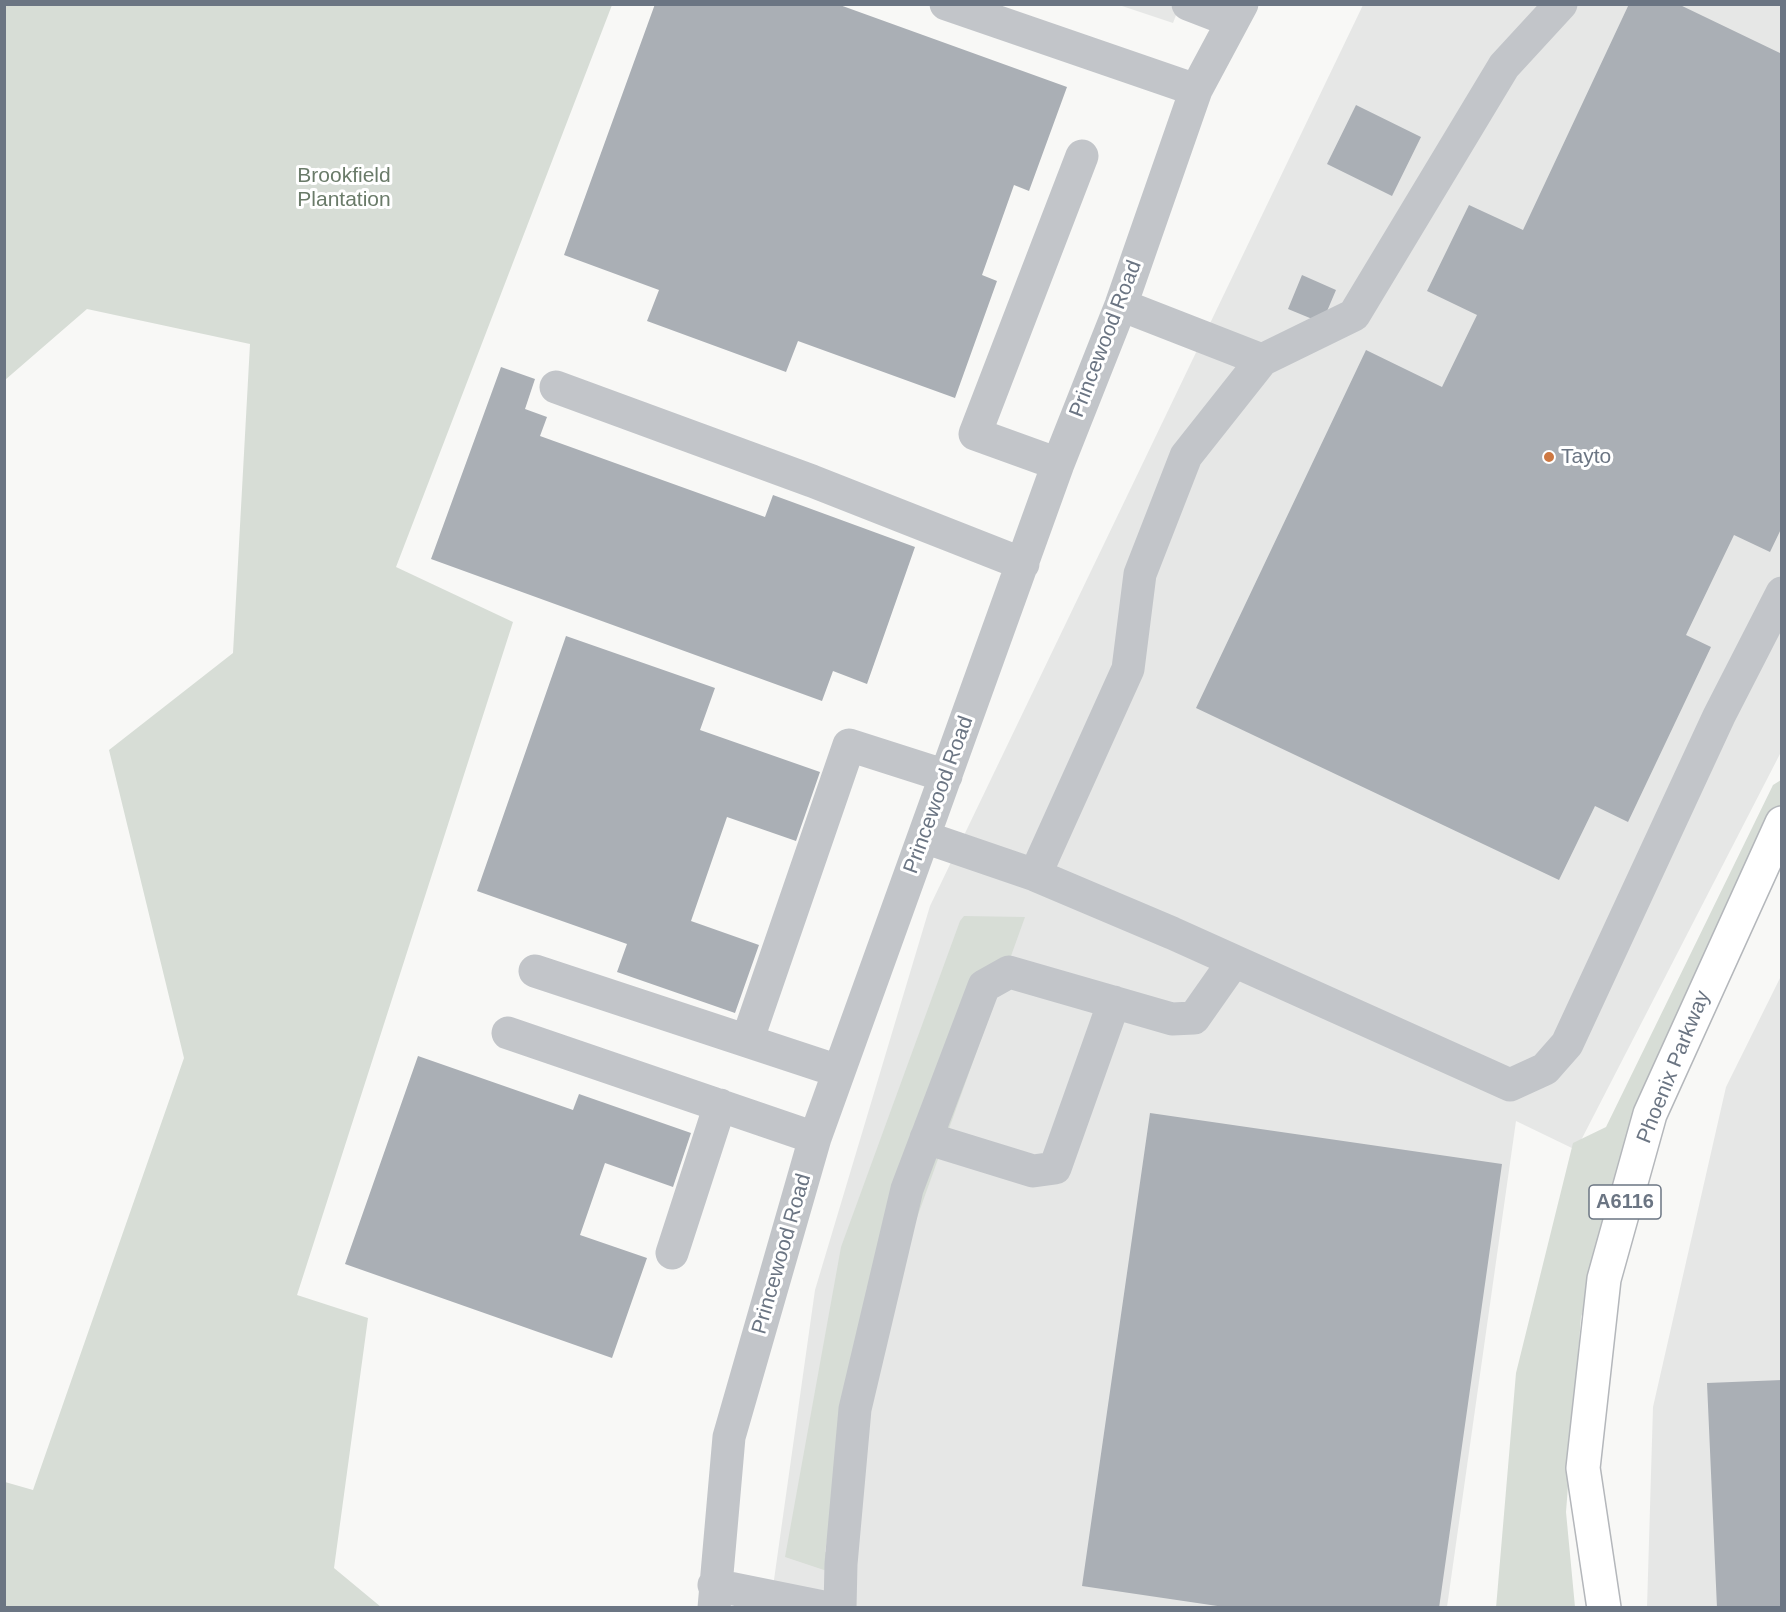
<!DOCTYPE html>
<style>
body{margin:0}
#map{position:relative;width:1786px;height:1612px;overflow:hidden;background:#f8f8f6;font-family:Arial,sans-serif}
canvas{display:block}
.frame{position:absolute;inset:0;border:6px solid #6b7583;pointer-events:none}
</style>
<div id="map">
<canvas width="1786" height="1612"></canvas>
<div class="frame"></div>
</div>
<script>
const context = document.querySelector('canvas').getContext('2d');
context.lineJoin = 'round';
function fillPath(path, color) { context.fillStyle = color; context.fill(path, 'evenodd'); }
function strokePath(path, color, width, dash) { context.strokeStyle = color; context.lineWidth = width; context.lineCap = dash ? 'butt' : 'round'; context.setLineDash(dash || []); context.stroke(path); }
function label(font, color, halo, rows, align = 'center') {
  context.font = font + ' Arial,sans-serif'; context.lineWidth = 6; context.setLineDash([]); context.textBaseline = 'middle'; context.strokeStyle = halo; context.fillStyle = color; for (const [text, x, y, turn = 0] of rows) {
    context.save(); context.translate(x, y); context.rotate((+turn || 0) * Math.PI / 180); context.textAlign = isNaN(turn) ? turn : align; if (halo) context.strokeText(text, 0, 0); context.fillText(text, 0, 0); context.restore();
  }
}
const built = new Path2D(`
 M1119 5H1180L1173 23Z
 M1363 5H1781V752L1576 1150 1516 1121 1447 1607 770 1608 815 1290 930 906Z
 M1781 976V1607L1647 1608 1653 1407 1726 1087Z`);
const green = new Path2D(`
 M5 4 612 5 396 567 513 622 297 1295 368 1318 334 1568 381 1607H5V1482L33 1490 184 1058 109 750 233 653 250 344 87 309 5 380Z
 M1781 780V815L1593 1281 1581 1317 1566 1512 1575 1607 1496 1608 1516 1373 1573 1143 1606 1127 1773 785Z
 M964 916 1025 917 891 1290 867 1287 825 1552 848 1555 839 1575 785 1557 841 1247 960 921Z`);
const building = new Path2D(`
 M655 4H837L1067 87 1029 191 1014 185 982 275 997 281 955 398 798 341 786 372 647 321 659 290 564 255Z
 M1629 4H1678L1782 54V527L1770 552 1734 535 1686 635 1711 647 1628 822 1595 806 1559 880 1196 708 1366 350 1442 387 1477 315 1427 291 1469 205 1523 230Z
 M1356 105 1421 137 1392 196 1327 164Z
 M1302 275 1336 290 1322 323 1288 309Z
 M501 367 535 379 525 409 547 417 540 436 765 517 773 495 915 547 867 684 833 671 822 701 431 559Z
 M566 636 715 688 700 730 820 772 796 841 727 817 691 921 759 945 735 1013 617 972 627 944 477 891Z
 M418 1056 573 1110 579 1094 691 1133 673 1187 605 1163 580 1235 647 1258 612 1358 345 1264Z
 M1150 1113 1502 1164 1439 1608H1231L1082 1586Z
 M1782 1380V1608H1717L1707 1383Z`);
const minor = new Path2D(`
 M946 4 1196 90
 M1188 4 1232 21
 M1121 305 1262 360
 M556 387 812 481 1023 564
 M1058 464 975 434 1082 156
 M924 837 1035 875 1172 933 1510 1085 1545 1069 1567 1044 1719 716 1782 593
 M1035 875 1128 669 1140 574 1186 456 1262 360 1354 315 1504 66 1561 4
 M535 971 838 1071
 M508 1033 815 1138
 M747 1041 849 745 946 776
 M926 1138 1033 1171 1055 1168 1114 1002
 M672 1253 720 1105
 M714 1585 828 1608
 M714 1608 729 1437 815 1138 1058 464 1121 305 1196 90 1242 4
 M840 1608 841 1564 855 1409 907 1189 984 986 1009 972 1172 1019 1194 1018 1234 961`);
const major = new Path2D(`
 M1604 1608 1583 1468 1604 1279 1650 1114 1782 823`);
const markers = [
 [1549,457,6,"#cd7842"]
];
const shields = [
 [1625,1202,72]
];
const shieldNames = [
 ["A6116",1625,1202]
];
const parkNames = [
 ["Brookfield",344,176],
 ["Plantation",344,200]
];
const streetNames = [
 ["Princewood Road",1106,339,-69],
 ["Princewood Road",939,795,-70],
 ["Phoenix Parkway",1674,1067,-68],
 ["Princewood Road",782,1254,-74]
];
const poiNames = [
 ["Tayto",1561,457]
];
fillPath(built, '#e6e7e6');
fillPath(green, '#d7ddd6');
fillPath(building, '#aaafb5');
strokePath(major, '#b4b7bb', 36);
strokePath(minor, '#c2c5c9', 33);
strokePath(major, '#fff', 33);
for (const [x, y, r, color] of markers) { const dot = new Path2D(); dot.arc(x, y, r, 0, 2 * Math.PI); context.fillStyle = color; context.fill(dot); strokePath(dot, '#fff', 2); }
for (const [x, y, w] of shields) { const box = new Path2D(); box.roundRect(x - w / 2, y - 17, w, 34, 4.5); context.fillStyle = '#fff'; context.fill(box); strokePath(box, '#6b7583', 1.5); }
label('bold 20px', '#6b7583', null, shieldNames);
label('21px', '#6a7b69', '#fff', parkNames);
label('21px', '#6b7583', '#fff', streetNames);
label('21px', '#6b7583', '#fff', poiNames, 'left');
</script>
